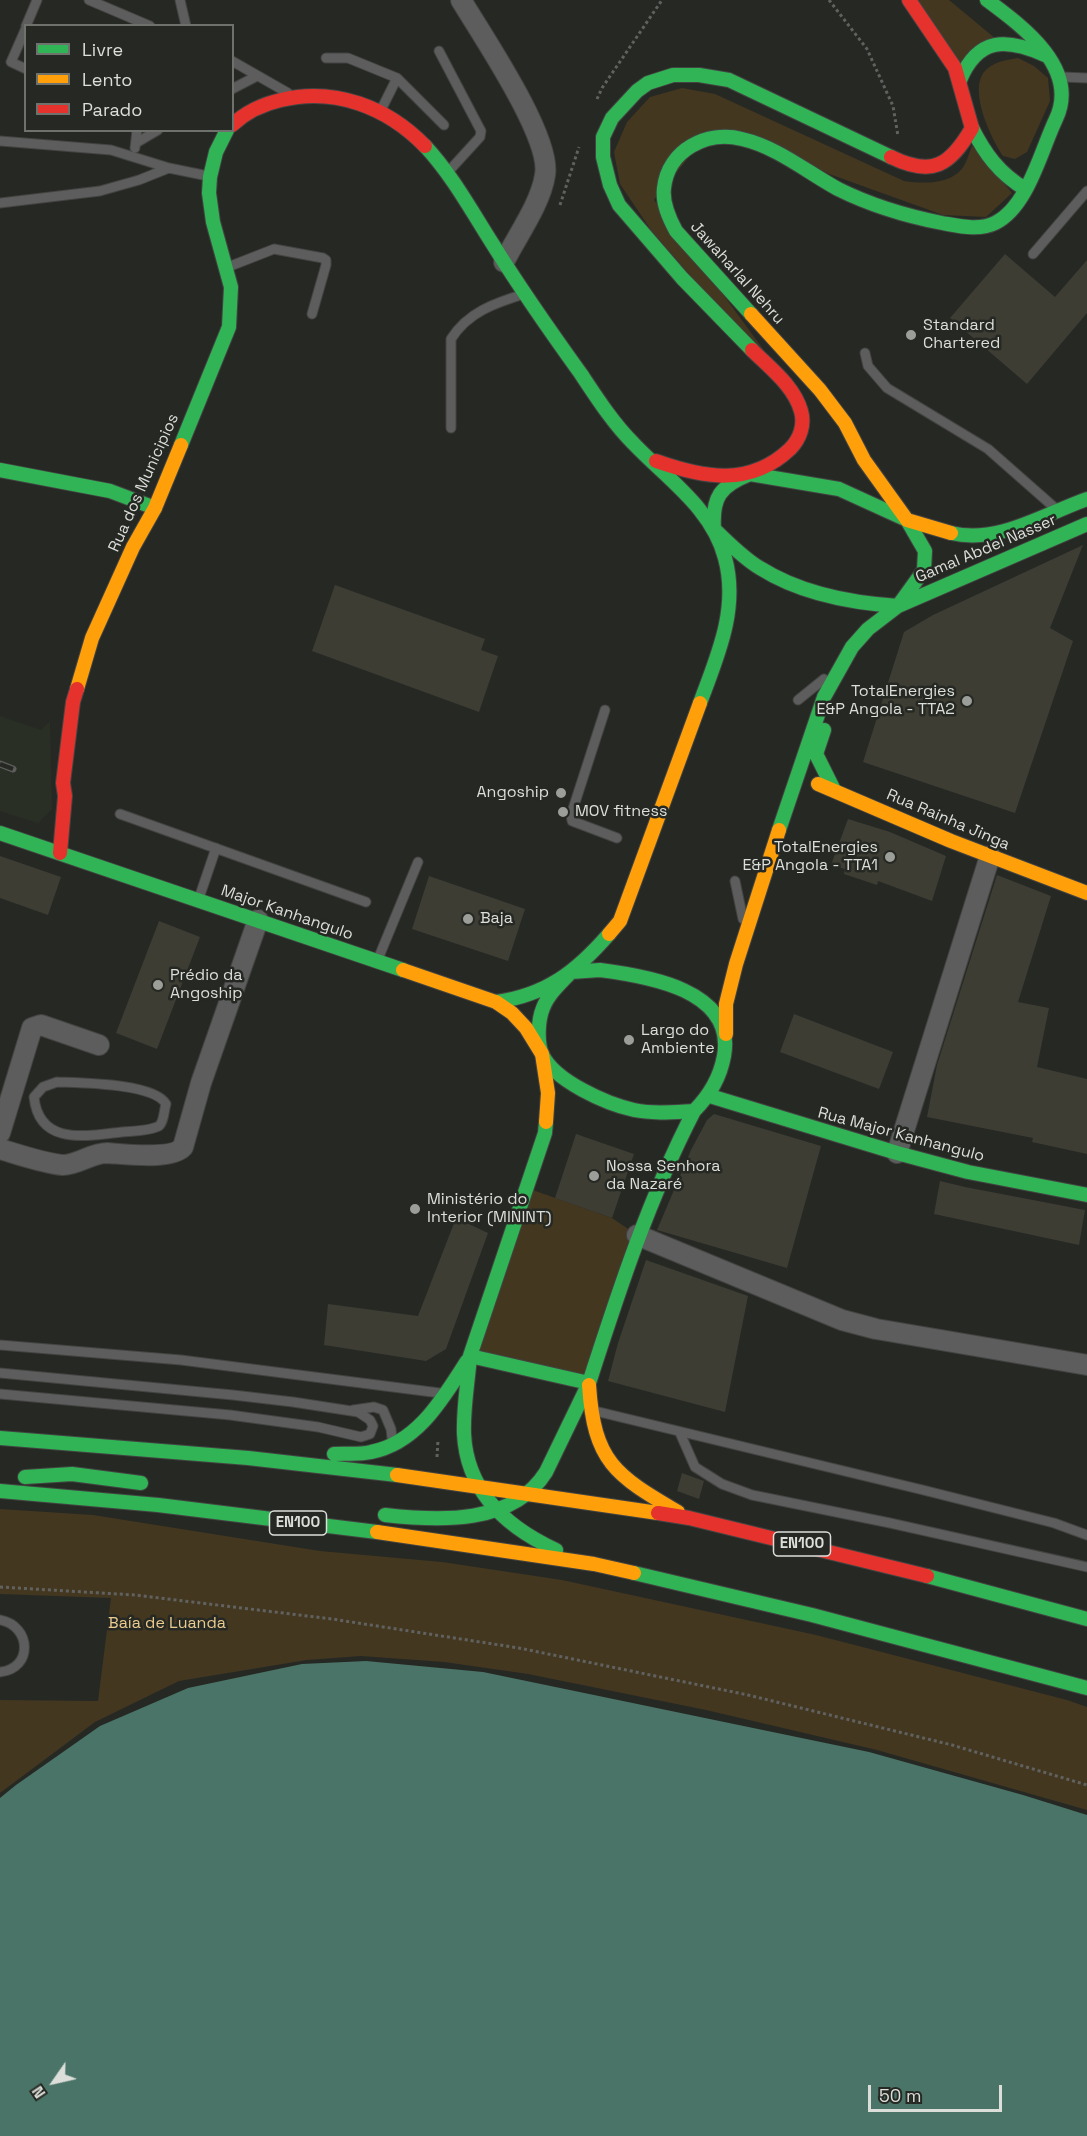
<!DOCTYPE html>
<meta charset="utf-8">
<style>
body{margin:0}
#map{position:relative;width:1087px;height:2136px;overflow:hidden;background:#262824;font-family:"Space Grotesk",sans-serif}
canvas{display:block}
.legend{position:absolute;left:24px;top:24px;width:210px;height:108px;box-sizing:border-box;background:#262923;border:2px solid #6f716c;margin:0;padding:8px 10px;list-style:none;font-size:18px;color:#dcdeda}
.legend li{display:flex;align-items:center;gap:12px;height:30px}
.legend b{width:30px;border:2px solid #6f716c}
.north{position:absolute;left:24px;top:2052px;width:60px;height:60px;-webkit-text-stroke:4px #262923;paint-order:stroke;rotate:236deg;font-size:16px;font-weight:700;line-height:24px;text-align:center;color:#dcdeda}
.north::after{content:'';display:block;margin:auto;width:21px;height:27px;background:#dcdeda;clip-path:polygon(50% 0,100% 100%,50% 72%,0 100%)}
.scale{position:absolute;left:868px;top:2085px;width:134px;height:27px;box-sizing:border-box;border:3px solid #dcdeda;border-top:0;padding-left:8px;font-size:18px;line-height:21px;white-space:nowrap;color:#dcdeda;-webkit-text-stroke:4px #262923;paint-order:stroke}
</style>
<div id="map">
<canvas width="1087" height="2136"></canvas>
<ul class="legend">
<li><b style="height:8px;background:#30b455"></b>Livre</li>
<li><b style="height:8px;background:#ff9f0a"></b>Lento</li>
<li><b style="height:8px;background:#e5322d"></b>Parado</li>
</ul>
<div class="north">N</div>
<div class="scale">50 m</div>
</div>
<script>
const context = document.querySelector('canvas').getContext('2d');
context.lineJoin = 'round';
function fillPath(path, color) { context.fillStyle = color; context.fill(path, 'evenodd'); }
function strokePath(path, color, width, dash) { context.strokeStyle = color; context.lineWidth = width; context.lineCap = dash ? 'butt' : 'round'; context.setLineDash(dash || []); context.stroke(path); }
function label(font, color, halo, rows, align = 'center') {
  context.font = font + ' "Space Grotesk",sans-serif'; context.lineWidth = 5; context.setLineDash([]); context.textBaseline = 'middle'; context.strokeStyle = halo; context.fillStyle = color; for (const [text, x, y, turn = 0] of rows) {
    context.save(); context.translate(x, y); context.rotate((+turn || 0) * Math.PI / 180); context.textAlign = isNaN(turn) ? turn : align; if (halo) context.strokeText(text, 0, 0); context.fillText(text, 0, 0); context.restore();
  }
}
const built = new Path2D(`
 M0 716 41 730 50 721 52 809 38 823 0 811Z`);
const green = new Path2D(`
 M915 0H949L996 39 961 69Z
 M1018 58 1034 66 1048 78 1050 101 1027 152 1015 159 1003 156C991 138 966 86 987 69 996 61 1007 60 1018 58Z
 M682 88 715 94 904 181C924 184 954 185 965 164 968 158 970 151 972 145L1012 193 986 217 943 215 710 131 654 200 809 412 651 230 620 184 614 152 627 122 650 97Z
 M527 1188 612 1218 637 1235 589 1383 470 1356Z
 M0 1509 93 1515 320 1551 442 1562 562 1580 816 1635 1067 1700 1087 1707V1810L877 1750 706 1710 528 1674 444 1662 361 1656 307 1660 179 1681 95 1722 0 1793V1700L98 1701 111 1598 0 1594Z`);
const water = new Path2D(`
 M366 1661 483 1672 869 1752 1023 1795 1087 1815V2136H0V1798L16 1785 100 1726 188 1688 302 1664Z`);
const building = new Path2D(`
 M1005 254 1055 297 1087 260V313L1027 384 950 318Z
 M1083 545 1050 628 1073 641 1015 813 863 762 904 632 933 615Z
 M335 585 485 639 481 650 498 656 479 712 312 651Z
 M848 819 890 832 946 856 932 901 878 881 877 885 844 874 845 869 831 865Z
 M0 856 61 877 48 915 0 898Z
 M997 875 1051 896 1018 1002 1049 1008 1037 1067 1087 1079V1154L1032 1142 1033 1138 927 1117 937 1065Z
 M429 876 525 909 508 961 412 929Z
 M159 921 200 937 157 1049 116 1033Z
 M794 1014 893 1052 879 1089 780 1052Z
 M714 1114 821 1146 787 1268 657 1230 691 1150 707 1120Z
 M576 1134 634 1154 612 1218 555 1198Z
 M940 1181 965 1187 1085 1210 1079 1245 934 1214Z
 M456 1218 488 1233 446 1349 426 1361 324 1345 328 1304 418 1316Z
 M646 1260 748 1296 725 1412 608 1381 618 1343Z
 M682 1473 704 1481 699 1499 677 1491Z`);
const path = new Path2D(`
 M829 0 867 49 893 106 898 136
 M597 99 602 88 662 0
 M560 205 579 147
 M437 1457 438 1440
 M0 1587 135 1595 332 1619 519 1648 748 1695 952 1745 1087 1785`);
const lane = new Path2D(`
 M89 0 150 26
 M180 0 186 26
 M26 26 37 0
 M26 28 11 62 26 69
 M439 51 481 131 480 137 448 172
 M326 58H348L397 78 444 125
 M232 61 288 93
 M1063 77 1087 78
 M232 89 257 76
 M381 110 397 78
 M0 141 111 150 169 168
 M136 143 158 130
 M135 148 137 130
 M0 203 100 191 139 180 169 168 208 176
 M1033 254 1087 191
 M228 267 274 249 323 258 326 260V265L312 314
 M865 353 868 366 887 388 988 449 1055 508
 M451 428V339C468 312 495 303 524 294
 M798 700 824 679
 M605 710 571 815 572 821 617 838
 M120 814 366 902
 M735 881 743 919
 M199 898 216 848
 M378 959 418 862
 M57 1082C80 1083 154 1083 166 1104 164 1110 164 1122 159 1126 150 1131 133 1131 122 1132 86 1136 39 1146 34 1097L43 1087Z
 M0 1345 181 1360 440 1393
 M0 1373 233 1395 293 1402 358 1412 370 1420 373 1426 370 1434 361 1437 318 1427 230 1415 0 1394
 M353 1410 374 1407 383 1410 391 1429 392 1438
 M595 1411 923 1490 1054 1523 1087 1535
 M680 1433 695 1467 722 1484 752 1495 890 1523 1087 1567
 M0 1620C32 1626 33 1669 0 1672`);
const street = new Path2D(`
 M461 0C482 35 552 138 545 175 541 203 517 236 504 262
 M0 1133 32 1028 41 1025 99 1045
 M0 1149C17 1154 46 1164 63 1165 78 1165 91 1153 107 1153 124 1154 172 1160 183 1147L201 1083 258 920
 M897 1153 990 856
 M637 1235 842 1320 876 1329 1087 1365`);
const fast = new Path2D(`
 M960 80C978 37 1006 38 1045 55
 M972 128C985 154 999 173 1025 189
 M425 146C452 175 471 210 492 243 520 288 550 331 581 374 597 398 613 423 633 443 667 479 712 508 725 558 739 609 717 657 700 703
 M751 314 676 231C669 218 662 203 664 188 668 150 707 130 742 139 777 147 807 172 838 189 870 205 906 216 942 223 959 226 979 231 995 223 1028 207 1041 150 1056 119 1080 68 1022 26 987 0
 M752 350 682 278 619 205 610 185 603 157V137L612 118 637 91 648 83 673 75H699L729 80 891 157
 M181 445 229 327 231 287 213 222 209 193 210 177 216 152 227 130
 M0 470 110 491 155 508
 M750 474 839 489 907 520 925 551 924 570 898 606C851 603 801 594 760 568 743 558 729 543 714 529 712 497 720 486 750 474Z
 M951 533C999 544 1042 515 1087 499
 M824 730 816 754 834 790
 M779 830 824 697 852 647 868 629 898 606 1087 524
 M0 833 403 970
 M600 970C647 976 736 990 724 1056 720 1078 710 1095 694 1111 674 1112 654 1114 634 1110 607 1104 554 1081 542 1054 537 1042 538 1020 543 1008 548 994 561 983 571 972Z
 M496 1002C546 995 576 972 609 934
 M710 1096 897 1153 968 1172 1087 1195
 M546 1122 545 1133 470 1356 589 1383C619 1290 649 1198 694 1111
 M470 1356C468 1382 463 1408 464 1434 467 1492 506 1527 556 1550
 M0 1438 248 1458 397 1475
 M334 1454C346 1453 359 1455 371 1452 418 1443 443 1398 467 1361
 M25 1477 72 1474 141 1483
 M0 1491 158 1505 377 1532
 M385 1515C439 1521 513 1525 546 1472L589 1383
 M634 1573 812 1615 1087 1688
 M927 1576 1087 1619`);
const slow = new Path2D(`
 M751 314 820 390 845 423 864 460 907 520 951 533
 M77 689 92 638 133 547 155 508 181 445
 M818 784 951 841 1087 893
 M609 934 620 921 700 703
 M403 970 496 1002 512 1013 526 1028 542 1054 548 1093 546 1122
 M726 1034V1004L736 964 779 830
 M589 1385C594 1462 615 1475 678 1512
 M397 1475 658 1513
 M377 1532 594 1564 634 1573`);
const jam = new Path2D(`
 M232 125C246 112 263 104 281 100 335 87 387 107 425 146
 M891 157C932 177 950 166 972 128L955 68 909 0
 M656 461C704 478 750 487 790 449 800 439 805 425 801 411 794 386 770 368 752 350
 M60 853 65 796 63 783 73 702 77 689
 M658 1513 689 1518 927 1576`);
const rail = new Path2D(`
 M0 764 13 769`);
const markers = [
 [911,335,6,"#9c9e9a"],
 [967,701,6,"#9c9e9a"],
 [561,793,6,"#9c9e9a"],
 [563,812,6,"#9c9e9a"],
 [890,857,6,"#9c9e9a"],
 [468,919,6,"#9c9e9a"],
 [158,985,6,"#9c9e9a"],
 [629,1040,6,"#9c9e9a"],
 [594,1176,6,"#9c9e9a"],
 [415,1209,6,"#9c9e9a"]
];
const shields = [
 [298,1523,57],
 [802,1544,57]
];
const shieldNames = [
 ["EN100",298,1523],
 ["EN100",802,1544]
];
const streetNames = [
 ["Jawaharlal Nehru",737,273,48],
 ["Rua dos Municipios",144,483,-66],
 ["Gamal Abdel Nasser",986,549,-23],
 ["Rua Rainha Jinga",948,820,23],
 ["Major Kanhangulo",287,913,19],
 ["Rua Major Kanhangulo",901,1135,15]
];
const poiNames = [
 ["Standard",923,326],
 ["Chartered",923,344],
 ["TotalEnergies",955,692,"right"],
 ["E&P Angola - TTA2",955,710,"right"],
 ["Angoship",549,793,"right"],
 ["MOV fitness",575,812],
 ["TotalEnergies",878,848,"right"],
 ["E&P Angola - TTA1",878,866,"right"],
 ["Baja",480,919],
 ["Prédio da",170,976],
 ["Angoship",170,994],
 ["Largo do",641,1031],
 ["Ambiente",641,1049],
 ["Nossa Senhora",606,1167],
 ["da Nazaré",606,1185],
 ["Ministério do",427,1200],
 ["Interior (MININT)",427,1218]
];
const parkNames = [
 ["Baía de Luanda",167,1624]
];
fillPath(built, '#2a2f25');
fillPath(green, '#433720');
fillPath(water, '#4a7468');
fillPath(building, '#3d3d34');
strokePath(lane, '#434442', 11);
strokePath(street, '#434442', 22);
strokePath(fast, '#434442', 16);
strokePath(slow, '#434442', 16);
strokePath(jam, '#434442', 16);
strokePath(path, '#616260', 3, [3, 3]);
strokePath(lane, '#5c5d5c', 9);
strokePath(street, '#5c5d5c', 20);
strokePath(fast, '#30b455', 14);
strokePath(slow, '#ff9f0a', 14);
strokePath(jam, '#e5322d', 14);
strokePath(rail, '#5d5e5c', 7);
strokePath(rail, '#262923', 4.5, [14]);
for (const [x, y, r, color] of markers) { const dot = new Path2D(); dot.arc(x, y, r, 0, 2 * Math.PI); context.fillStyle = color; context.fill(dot); strokePath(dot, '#262923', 2); }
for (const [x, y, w] of shields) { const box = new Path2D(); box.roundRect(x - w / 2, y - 12, w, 24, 4.5); context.fillStyle = '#262923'; context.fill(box); strokePath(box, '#dcdeda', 1.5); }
label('bold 15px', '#dcdeda', null, shieldNames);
label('16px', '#dcdeda', '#262923', streetNames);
label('16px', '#dcdeda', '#262923', poiNames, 'left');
label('16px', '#eccb8f', '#262923', parkNames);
</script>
